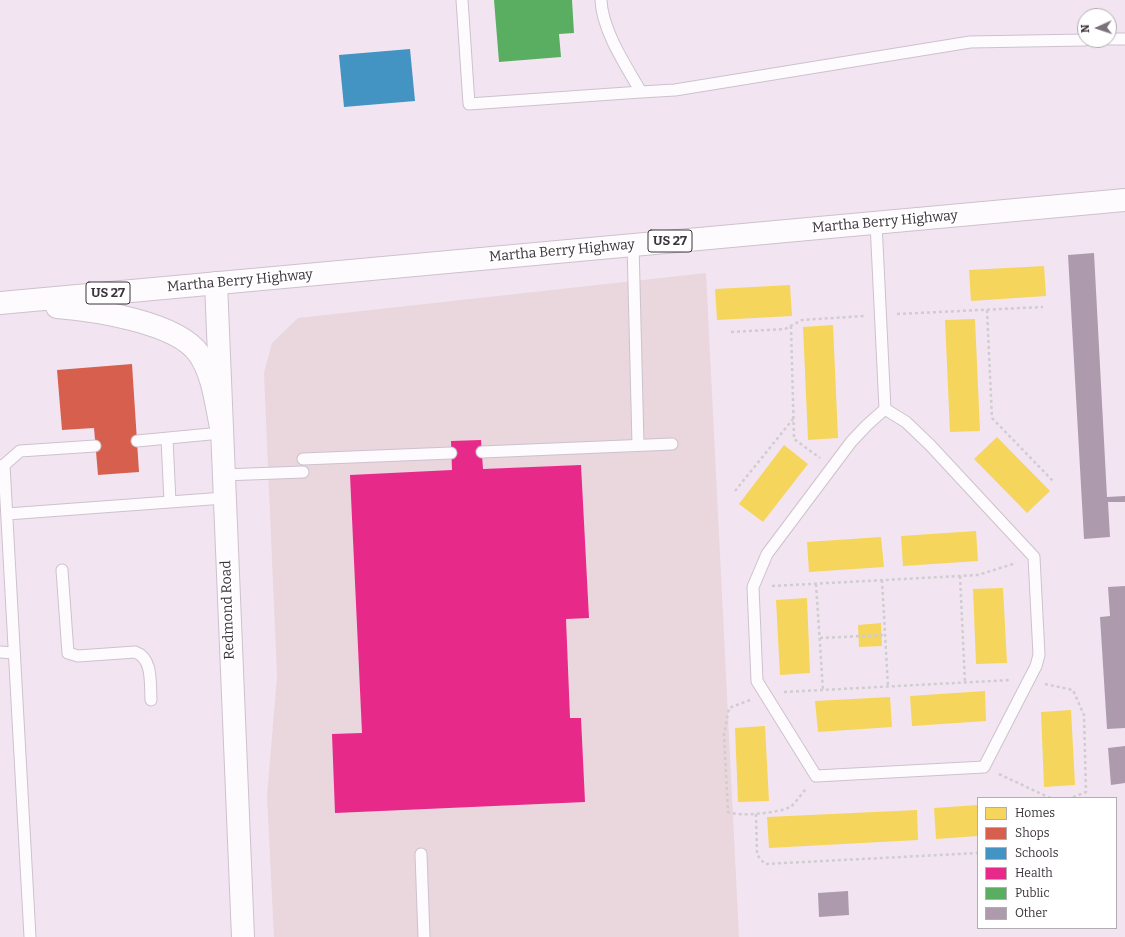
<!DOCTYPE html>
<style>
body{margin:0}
#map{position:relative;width:1125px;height:937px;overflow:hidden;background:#f2e5f1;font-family:Bitter,serif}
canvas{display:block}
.legend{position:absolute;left:977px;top:797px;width:140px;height:132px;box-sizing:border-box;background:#fff;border:1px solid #b1adb1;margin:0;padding:5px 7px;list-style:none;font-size:12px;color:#3b333b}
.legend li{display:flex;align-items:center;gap:8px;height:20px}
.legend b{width:20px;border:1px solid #b1adb1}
.north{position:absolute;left:1077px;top:8px;width:40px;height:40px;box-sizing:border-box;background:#fff;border:1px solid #b1adb1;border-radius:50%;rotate:267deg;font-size:11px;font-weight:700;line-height:16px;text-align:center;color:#3b333b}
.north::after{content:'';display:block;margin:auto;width:14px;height:18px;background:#7b717b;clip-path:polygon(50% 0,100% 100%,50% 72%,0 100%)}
</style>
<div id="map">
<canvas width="1125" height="937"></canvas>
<ul class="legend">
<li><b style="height:11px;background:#f6d55c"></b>Homes</li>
<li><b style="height:11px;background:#d6604d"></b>Shops</li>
<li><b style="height:11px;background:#4393c3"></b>Schools</li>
<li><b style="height:11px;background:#e7298a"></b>Health</li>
<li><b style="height:11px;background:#5aae61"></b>Public</li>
<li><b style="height:11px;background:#ad9bad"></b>Other</li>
</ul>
<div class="north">N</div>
</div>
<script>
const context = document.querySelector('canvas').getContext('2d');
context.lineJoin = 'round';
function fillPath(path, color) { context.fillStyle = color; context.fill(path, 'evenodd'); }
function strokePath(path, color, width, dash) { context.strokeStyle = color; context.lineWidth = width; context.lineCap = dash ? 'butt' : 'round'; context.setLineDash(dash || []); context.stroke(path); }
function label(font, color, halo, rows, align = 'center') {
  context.font = font + ' Bitter,serif'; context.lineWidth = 4; context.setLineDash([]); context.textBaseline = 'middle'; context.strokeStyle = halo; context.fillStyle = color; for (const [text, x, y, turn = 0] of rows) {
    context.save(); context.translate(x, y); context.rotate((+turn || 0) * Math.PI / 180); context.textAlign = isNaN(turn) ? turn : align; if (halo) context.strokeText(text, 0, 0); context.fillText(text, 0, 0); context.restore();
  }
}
const medical = new Path2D(`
 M706 273 739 937H274L267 796 277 676 264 373 272 343 298 318Z`);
const homes = new Path2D(`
 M1044 266 1046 296 971 301 969 270Z
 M790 285 792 316 717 320 715 289Z
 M975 319 980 431 950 432 945 320Z
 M833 325 838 438 808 440 803 327Z
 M997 437 1050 491 1027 513 974 459Z
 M784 445 808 464 763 522 739 504Z
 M976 531 978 561 903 566 901 536Z
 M881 537 884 567 809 572 807 542Z
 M1003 588 1007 663 976 664 973 589Z
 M807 598 810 673 780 675 776 600Z
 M881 623 882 646 859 647 858 625Z
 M985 691 986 721 912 726 910 696Z
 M890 697 892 727 818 732 815 701Z
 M1071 710 1075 785 1044 787 1041 712Z
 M765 726 769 801 738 802 735 728Z
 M978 805V836L936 839 934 808Z
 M917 810 918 840 769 848 767 817Z`);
const shops = new Path2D(`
 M132 364 139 472 98 475 94 428 62 430 57 370Z`);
const schools = new Path2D(`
 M410 49 415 101 344 107 339 55Z`);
const health = new Path2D(`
 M481 440 483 469 581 465 589 618 566 619 570 718H581L585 802 335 813 332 734 362 733 350 475 452 470 451 441Z`);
const public = new Path2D(`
 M494 0H572L574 33 559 34 561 57 499 62Z`);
const building = new Path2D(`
 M1094 253 1107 497 1125 496V502H1108L1110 537 1084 539 1068 255Z
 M1125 586V728L1107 729 1100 617 1110 616 1108 587Z
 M1125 746V783L1111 785 1108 748Z
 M848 891 849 915 819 917 818 893Z`);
const path = new Path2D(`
 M987 310 992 418 1053 481
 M897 314 1043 307
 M791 326 794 439 820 458
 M731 332 785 329 802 320 864 316
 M735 491 793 419
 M960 576 965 683
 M882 580 888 687
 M816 584 823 690
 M772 586 978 575 1016 563
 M820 638 885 635
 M1045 684 1073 690 1084 715 1086 792 1071 798
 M784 692 1011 680
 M750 700 729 708 724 735 728 812C740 817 778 813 790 807 795 804 801 794 806 789
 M999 774 1050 798
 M756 814 757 855 765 864 978 853`);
const service = new Path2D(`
 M462 0 469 104 641 92
 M601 0C602 30 626 66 641 92L675 90 970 42 1085 40
 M1109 39H1125
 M876 223 885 409 867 425 851 442 767 554 753 587 757 681 816 776 984 767 1036 666 1039 655 1034 557 930 445 906 422 885 409
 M633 244 638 445
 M167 439 170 502
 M137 441 221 433
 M482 452 672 444
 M303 459 451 453
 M4 465 30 937
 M0 466 4 465 20 451 95 446
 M223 475 303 472
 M7 514 224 498
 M62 570 68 653 78 656 135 652C153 658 150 683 151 700
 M0 652 14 653
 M421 854 424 937`);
const tertiary = new Path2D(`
 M216 283 243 937`);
const primary = new Path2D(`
 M0 303 1125 200
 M57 307C94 310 177 322 199 354 213 374 216 404 221 427`);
const shields = [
 [670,241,44],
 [108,293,44]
];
const shieldNames = [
 ["US 27",670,241],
 ["US 27",108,293]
];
const streetNames = [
 ["Martha Berry Highway",885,222,-5],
 ["Martha Berry Highway",562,251,-5],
 ["Martha Berry Highway",240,281,-5],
 ["Redmond Road",228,610,-92]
];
fillPath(medical, '#ead6dd');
fillPath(homes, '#f6d55c');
fillPath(shops, '#d6604d');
fillPath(schools, '#4393c3');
fillPath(health, '#e7298a');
fillPath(public, '#5aae61');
fillPath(building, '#ad9bad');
strokePath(service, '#ccc2cc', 13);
strokePath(tertiary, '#ccc2cc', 24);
strokePath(primary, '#ccc2cc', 24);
strokePath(path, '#d0cdd0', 2.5, [3, 3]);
strokePath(service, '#fdfbfd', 11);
strokePath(tertiary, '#fdfbfd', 22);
strokePath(primary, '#fdfbfd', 22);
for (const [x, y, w] of shields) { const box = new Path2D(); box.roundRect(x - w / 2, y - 11, w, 22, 3); context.fillStyle = '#fff'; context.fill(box); strokePath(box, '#3b333b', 1); }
label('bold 13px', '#3b333b', null, shieldNames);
label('14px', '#3b333b', '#fff', streetNames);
</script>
